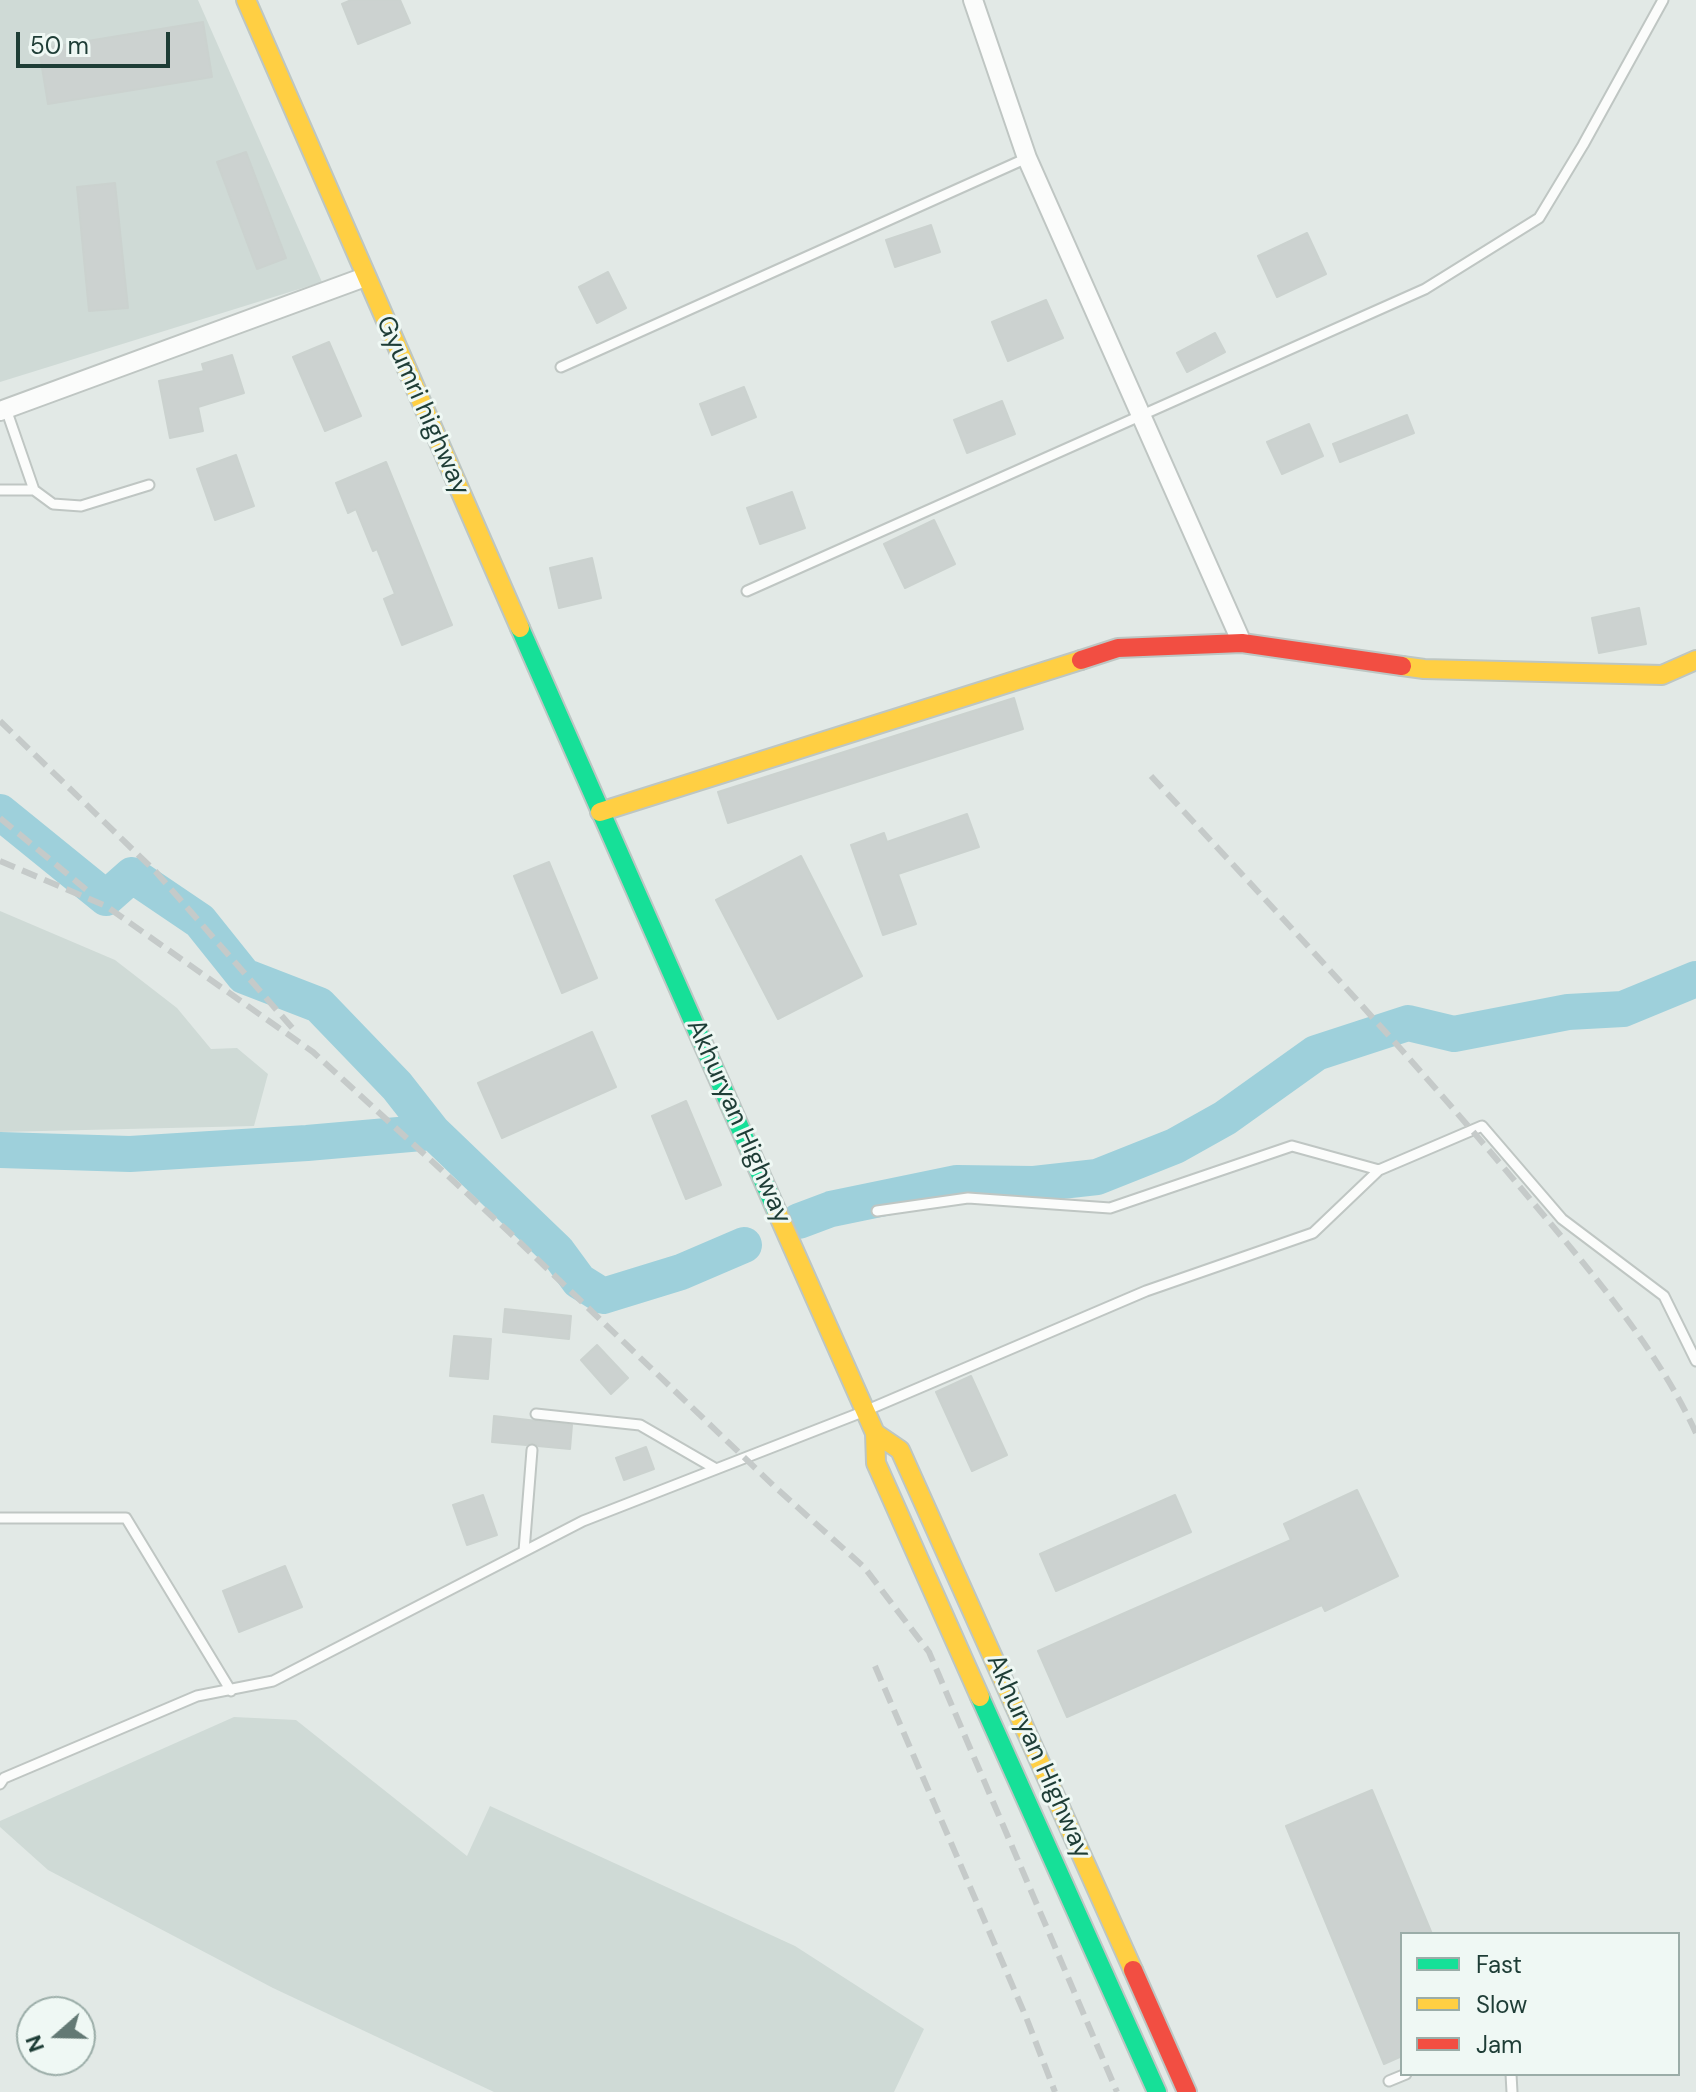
<!DOCTYPE html>
<style>
body{margin:0}
#map{position:relative;width:1696px;height:2092px;overflow:hidden;background:#e2e9e6;font-family:"DM Sans",sans-serif}
canvas{display:block}
.legend{position:absolute;left:1400px;top:1932px;width:280px;height:144px;box-sizing:border-box;background:#eff8f4;border:2px solid #9bada8;margin:0;padding:10px 14px;list-style:none;font-size:24px;color:#1e3d36}
.legend li{display:flex;align-items:center;gap:16px;height:40px}
.legend b{width:40px;border:2px solid #9bada8}
.north{position:absolute;left:16px;top:1996px;width:80px;height:80px;box-sizing:border-box;background:#eff8f4;border:2px solid #9bada8;border-radius:50%;rotate:250deg;font-size:22px;font-weight:700;line-height:32px;text-align:center;color:#1e3d36}
.north::after{content:'';display:block;margin:auto;width:28px;height:36px;background:#637974;clip-path:polygon(50% 0,100% 100%,50% 72%,0 100%)}
.scale{position:absolute;left:16px;top:32px;width:154px;height:36px;box-sizing:border-box;border:4px solid #1e3d36;border-top:0;padding-left:10px;font-size:24px;line-height:28px;white-space:nowrap;color:#1e3d36;-webkit-text-stroke:6px #eff8f4;paint-order:stroke}
</style>
<div id="map">
<canvas width="1696" height="2092"></canvas>
<ul class="legend">
<li><b style="height:10px;background:#16e098"></b>Fast</li>
<li><b style="height:10px;background:#ffcf43"></b>Slow</li>
<li><b style="height:10px;background:#f24e42"></b>Jam</li>
</ul>
<div class="north">N</div>
<div class="scale">50 m</div>
</div>
<script>
const context = document.querySelector('canvas').getContext('2d');
context.lineJoin = 'round';
function fillPath(path, color) { context.fillStyle = color; context.fill(path, 'evenodd'); }
function strokePath(path, color, width, dash) { context.strokeStyle = color; context.lineWidth = width; context.lineCap = dash ? 'butt' : 'round'; context.setLineDash(dash || []); context.stroke(path); }
function label(font, color, halo, rows, align = 'center') {
  context.font = font + ' "DM Sans",sans-serif'; context.lineWidth = 6; context.setLineDash([]); context.textBaseline = 'middle'; context.strokeStyle = halo; context.fillStyle = color; for (const [text, x, y, turn = 0] of rows) {
    context.save(); context.translate(x, y); context.rotate((+turn || 0) * Math.PI / 180); context.textAlign = isNaN(turn) ? turn : align; if (halo) context.strokeText(text, 0, 0); context.fillText(text, 0, 0); context.restore();
  }
}
const built = new Path2D(`
 M0 0H198L322 282 0 382Z
 M0 911 115 960 177 1008 211 1049 237 1048 268 1074 254 1126 0 1132Z
 M234 1717 296 1720 467 1856 490 1806 795 1946 924 2029 894 2092H494L273 1988 48 1870 0 1827V1821Z`);
const river = new Path2D(`
 M0 812 106 898 132 875 200 921 244 976 319 1005 397 1086 433 1132 557 1251 579 1281 603 1296 681 1272 744 1245
 M0 1150 130 1154 307 1143 433 1132
 M799 1221 831 1209 957 1183 1034 1184 1097 1177 1175 1146 1225 1118 1316 1053 1408 1023 1454 1034 1568 1012 1623 1009 1696 979`);
const building = new Path2D(`
 M351 0H400L410 23 358 44 342 4Z
 M203 22 212 77 48 104 39 49Z
 M246 152 286 258 257 269 217 162Z
 M115 183 128 308 89 311 77 187Z
 M931 225 940 252 895 267 886 240Z
 M1307 233 1326 274 1277 297 1258 256Z
 M608 272 626 308 597 323 579 287Z
 M1046 300 1063 338 1008 361 992 322Z
 M1215 333 1225 352 1187 372 1177 353Z
 M329 342 361 416 325 431 293 357Z
 M232 355 244 393 198 407 203 431 170 438 159 381 204 371 202 364Z
 M744 387 756 417 712 435 700 404Z
 M1002 401 1015 434 967 453 954 420Z
 M1407 415 1414 433 1340 462 1333 444Z
 M1309 424 1323 456 1282 474 1267 442Z
 M236 455 254 506 215 520 197 469Z
 M386 462 452 625 402 645 384 599 395 594 377 549 373 551 356 509 348 513 336 483Z
 M792 492 805 528 760 544 747 508Z
 M934 520 955 564 905 588 884 544Z
 M592 558 601 598 559 608 550 568Z
 M1639 608 1646 644 1599 653 1592 618Z
 M1014 698 1023 729 728 823 718 792Z
 M967 814 979 847 898 874 916 924 883 935 851 845 884 833 887 842Z
 M801 856 862 976 778 1019 716 900Z
 M549 862 597 978 562 993 514 876Z
 M592 1032 616 1087 502 1138 478 1083Z
 M686 1101 721 1185 686 1199 652 1116Z
 M505 1309 571 1316 569 1339 503 1332Z
 M454 1336 491 1339 488 1379 450 1376Z
 M597 1345 628 1378 611 1394 581 1360Z
 M971 1376 1007 1455 972 1471 936 1392Z
 M494 1416 572 1425 570 1449 538 1446 533 1443 526 1445 492 1442Z
 M646 1447 654 1469 624 1480 616 1458Z
 M1357 1490 1398 1576 1325 1611 1322 1605 1067 1717 1038 1651 1291 1540 1284 1524Z
 M483 1495 497 1535 467 1545 453 1505Z
 M1175 1495 1191 1532 1056 1591 1040 1554Z
 M285 1566 302 1607 239 1632 223 1591Z
 M1372 1790 1432 1934H1402V2056L1384 2064 1286 1826Z`);
const lane = new Path2D(`
 M561 367 1027 158
 M0 490H34L6 409
 M34 490 53 504 81 506 149 485
 M747 591 1425 289 1539 218 1583 145 1663 0
 M877 1211 968 1198 1110 1208 1292 1146 1379 1170
 M536 1414 640 1425 716 1469
 M0 1518H126L231 1691
 M524 1551 532 1450
 M0 1784 4 1778 197 1696 273 1681 583 1521 865 1411 1146 1291 1313 1233 1379 1170 1482 1126 1562 1219 1664 1296 1696 1361
 M1511 2074 1512 2092
 M1389 2081 1406 2074`);
const street = new Path2D(`
 M973 0 1027 158 1242 643
 M0 411 365 277`);
const fast = new Path2D(`
 M520 628 777 1212
 M980 1697 1157 2092`);
const slow = new Path2D(`
 M246 0 520 628
 M1402 666 1424 669 1662 675 1696 660
 M600 812 1081 660
 M777 1212 875 1433 876 1463 980 1697
 M875 1433 900 1450 1133 1970`);
const jam = new Path2D(`
 M1081 660 1118 648 1242 643 1402 666
 M1133 1970 1187 2092`);
const rail = new Path2D(`
 M0 721 156 872 295 1031
 M1151 776C1276 911 1402 1046 1520 1187 1584 1264 1654 1342 1696 1433
 M0 818 89 892
 M0 861 106 906 313 1052 509 1232 775 1487 864 1567 929 1652 1117 2092
 M875 1666 1026 2017 1055 2092`);
const streetNames = [
 ["Gyumri highway",422,406,66],
 ["Akhuryan Highway",738,1122,66],
 ["Akhuryan Highway",1038,1757,66]
];
fillPath(built, '#cfdad6');
strokePath(river, '#9ed0db', 36);
fillPath(building, '#ccd2d0');
strokePath(building, '#cbd2cf', 2);
strokePath(lane, '#bfc6c3', 13);
strokePath(street, '#bfc6c3', 22);
strokePath(fast, '#bdc6c3', 22);
strokePath(slow, '#bdc6c3', 22);
strokePath(jam, '#bdc6c3', 22);
strokePath(lane, '#fbfcfb', 9);
strokePath(street, '#fbfcfb', 18);
strokePath(fast, '#16e098', 18);
strokePath(slow, '#ffcf43', 18);
strokePath(jam, '#f24e42', 18);
strokePath(rail, '#c5cac9', 6, [16, 8]);
label('26px', '#1e3d36', '#eff8f4', streetNames);
</script>
